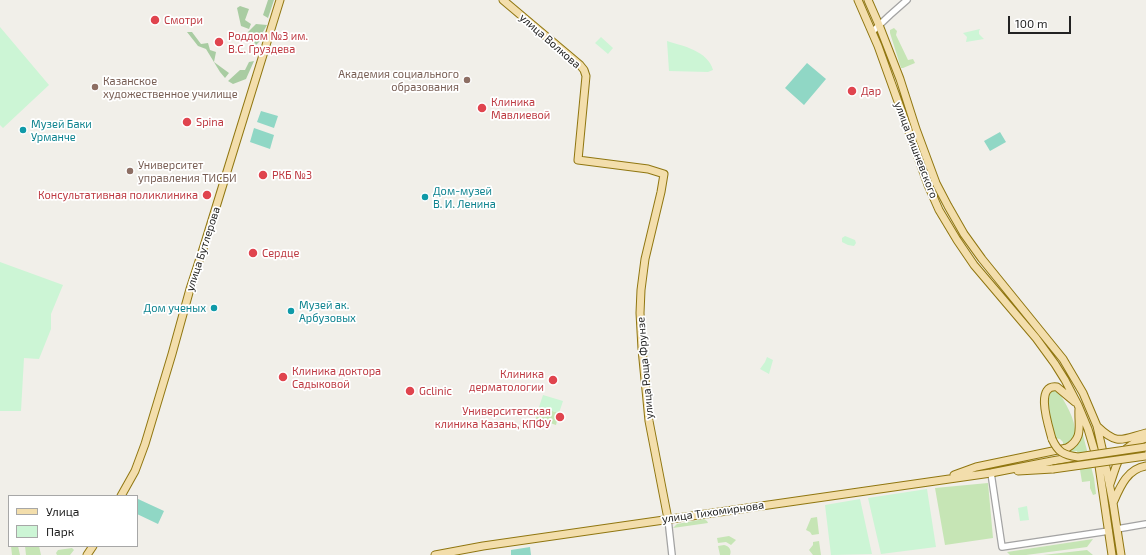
<!DOCTYPE html>
<meta charset="utf-8">
<style>
body{margin:0}
#map{position:relative;width:1146px;height:555px;overflow:hidden;background:#f1efe9;font-family:"Exo 2",sans-serif}
canvas{display:block}
.legend{position:absolute;left:8px;top:495px;width:130px;height:52px;box-sizing:border-box;background:#fff;border:1px solid #a7a7a7;margin:0;padding:5px 7px;list-style:none;font-size:12px;color:#222}
.legend li{display:flex;align-items:center;gap:8px;height:20px}
.legend b{width:20px;border:1px solid #a7a7a7}
.scale{position:absolute;left:1008px;top:16px;width:63px;height:18px;box-sizing:border-box;border:2px solid #222;border-top:0;padding-left:5px;font-size:12px;line-height:14px;white-space:nowrap;color:#222;-webkit-text-stroke:3px #fff;paint-order:stroke}
</style>
<div id="map">
<canvas width="1146" height="555"></canvas>
<ul class="legend">
<li><b style="height:5px;background:#f3deac"></b>Улица</li>
<li><b style="height:11px;background:#ccf5d5"></b>Парк</li>
</ul>
<div class="scale">100 m</div>
</div>
<script>
const context = document.querySelector('canvas').getContext('2d');
context.lineJoin = 'round';
function fillPath(path, color) { context.fillStyle = color; context.fill(path, 'evenodd'); }
function strokePath(path, color, width, dash) { context.strokeStyle = color; context.lineWidth = width; context.lineCap = dash ? 'butt' : 'round'; context.setLineDash(dash || []); context.stroke(path); }
function label(font, color, halo, rows, align = 'center') {
  context.font = font + ' "Exo 2",sans-serif'; context.lineWidth = 3.5; context.setLineDash([]); context.textBaseline = 'middle'; context.strokeStyle = halo; context.fillStyle = color; for (const [text, x, y, turn = 0] of rows) {
    context.save(); context.translate(x, y); context.rotate((+turn || 0) * Math.PI / 180); context.textAlign = isNaN(turn) ? turn : align; if (halo) context.strokeText(text, 0, 0); context.fillText(text, 0, 0); context.restore();
  }
}
const grass = new Path2D(`
 M894 28 897 31 896 35 908 60 913 59 915 63 903 68H901L890 33V30Z
 M1057 389C1065 403 1076 418 1075 435L1076 436 1067 445H1063V442L1060 439 1054 438 1048 415 1047 392Z
 M539 407 559 413 556 425 544 421 541 428 534 426Z
 M1082 431 1094 478 1096 494 1093 495 1090 488V481L1082 482 1077 451 1072 452 1067 449Z
 M988 483 993 538 945 545 935 488Z
 M817 517 819 534 812 535 810 532 806 530 811 518Z
 M704 519 707 521 708 523 673 528 677 524Z
 M729 536 736 540 731 545 726 542 718 543 717 538Z
 M1093 539 1087 547 1026 555H1010L1007 552Z
 M819 541 821 555H813L809 550 813 545V542Z
 M724 545C729 546 732 550 730 555H720L718 546Z
 M11 546H18L20 555H12Z
 M25 546H39L41 555H26Z
 M72 548 74 550 70 555H57L56 553 58 550Z
 M1087 550 1093 555H1043Z`);
const forest = new Path2D(`
 M268 0H274L268 18 263 15Z
 M240 6 249 9 245 20 251 24 249 29 241 26 237 8Z
 M256 24 267 25 263 32 264 37 256 45 253 46 248 32Z
 M187 32H192L201 44 208 43 210 50 216 52 214 62 229 73 225 78 220 72 206 49 198 46Z
 M254 61 246 79 233 84 228 81 240 70H245L249 62Z`);
const park = new Path2D(`
 M0 27 49 85 3 128 0 125Z
 M980 29 979 31V34L984 39 966 42 967 37 963 33Z
 M601 37 613 48 608 54 595 43Z
 M667 41C683 46 708 51 713 70L708 72 669 71Z
 M845 236 855 240 856 243 854 246 848 245 842 242V238Z
 M0 262 63 285 51 314V329L39 359 24 358 21 411H0Z
 M767 357 773 360 769 374 760 369 765 362Z
 M543 395 563 401 559 413 539 407Z
 M927 489 936 547 881 554 868 498Z
 M860 499 872 554 831 555 825 505Z
 M1027 506 1029 520 1020 521 1018 508Z`);
const pitch = new Path2D(`
 M807 63 826 79 804 105 785 88Z
 M261 111 278 116 274 128 257 122Z
 M254 128 274 135 270 149 250 142Z
 M1000 132 1006 142 990 151 984 141Z
 M138 499 164 511 158 524 137 514Z
 M530 547 531 555H511V550Z`);
const minor = new Path2D(`
 M872 32 890 15 907 0
 M991 473 1002 547 1109 531
 M668 519 672 555
 M1117 529 1146 524`);
const major = new Path2D(`
 M503 0 580 65 584 70 586 76 578 160 648 169 664 174 661 192 645 259 641 290 640 313 642 349 649 421 668 519
 M858 0 878 46 928 185 939 210 957 240 974 265 1036 338 1055 364 1065 380 1078 405 1088 429 1099 466 1112 555
 M868 0 879 25 900 79 916 129 936 183 948 206 964 234 982 259 1063 359 1083 393 1097 426 1104 457 1113 503 1121 555
 M1098 427C1118 446 1122 439 1146 433
 M1052 439C1049 427 1034 384 1057 387L1075 402
 M1018 471 1053 469
 M954 475 976 467 1067 448C1084 438 1078 426 1079 409
 M1110 484C1119 459 1118 448 1146 438
 M121 496 135 471 145 444 172 354 190 289 204 246 280 0
 M1113 503C1120 487 1127 469 1146 466
 M87 555 93 546
 M435 555 483 546 991 473 1052 461 1075 457`);
const majorBridge = new Path2D(`
 M1052 439C1058 452 1063 455 1078 457L1146 447
 M1053 469 1146 456`);
const markers = [
 [155,20,5,"#e0444e"],
 [219,42,5,"#e0444e"],
 [467,80,4,"#8d6e63"],
 [95,87,4,"#8d6e63"],
 [852,91,5,"#e0444e"],
 [482,108,5,"#e0444e"],
 [187,122,5,"#e0444e"],
 [23,130,4,"#0f9aa8"],
 [130,171,4,"#8d6e63"],
 [263,175,5,"#e0444e"],
 [207,195,5,"#e0444e"],
 [425,197,4,"#0f9aa8"],
 [253,253,5,"#e0444e"],
 [214,308,4,"#0f9aa8"],
 [291,311,4,"#0f9aa8"],
 [283,377,5,"#e0444e"],
 [553,380,5,"#e0444e"],
 [410,391,5,"#e0444e"],
 [560,417,5,"#e0444e"]
];
const healthNames = [
 ["Смотри",164,20],
 ["Роддом №3 им.",228,36],
 ["В.С. Груздева",228,49],
 ["Дар",861,91],
 ["Клиника",491,102],
 ["Мавлиевой",491,115],
 ["Spina",196,122],
 ["РКБ №3",272,175],
 ["Консультативная поликлиника",198,195,"right"],
 ["Сердце",262,253],
 ["Клиника доктора",292,371],
 ["Садыковой",292,384],
 ["Клиника",544,374,"right"],
 ["дерматологии",544,387,"right"],
 ["Gclinic",419,391],
 ["Университетская",551,411,"right"],
 ["клиника Казань, КПФУ",551,424,"right"]
];
const streetNames = [
 ["улица Волкова",550,41,41],
 ["улица Вишневского",916,150,69],
 ["улица Бутлерова",203,249,-72],
 ["улица Роща Фрунзе",645,368,-95],
 ["улица Тихомирнова",713,512,-8]
];
const educationNames = [
 ["Академия социального",459,74,"right"],
 ["образования",459,87,"right"],
 ["Казанское",103,81],
 ["художественное училище",103,94],
 ["Университет",138,165],
 ["управления ТИСБИ",138,178]
];
const cultureNames = [
 ["Музей Баки",31,124],
 ["Урманче",31,137],
 ["Дом-музей",433,191],
 ["В. И. Ленина",433,204],
 ["Музей ак.",299,305],
 ["Арбузовых",299,318],
 ["Дом ученых",206,308,"right"]
];
fillPath(grass, '#c6e5b5');
fillPath(forest, '#a9cca2');
fillPath(park, '#ccf5d5');
fillPath(pitch, '#90d7c5');
strokePath(minor, '#a3a3a3', 8);
strokePath(major, '#907610', 9);
strokePath(minor, '#fff', 5.5);
strokePath(major, '#f3deac', 7);
strokePath(majorBridge, '#907610', 9, []);
strokePath(majorBridge, '#f3deac', 7);
for (const [x, y, r, color] of markers) { const dot = new Path2D(); dot.arc(x, y, r, 0, 2 * Math.PI); context.fillStyle = color; context.fill(dot); strokePath(dot, '#fff', 1.5); }
label('11px', '#be3a42', '#fff', healthNames, 'left');
label('11px', '#222', '#fff', streetNames);
label('11px', '#785e54', '#fff', educationNames, 'left');
label('11px', '#0d838f', '#fff', cultureNames, 'left');
</script>
